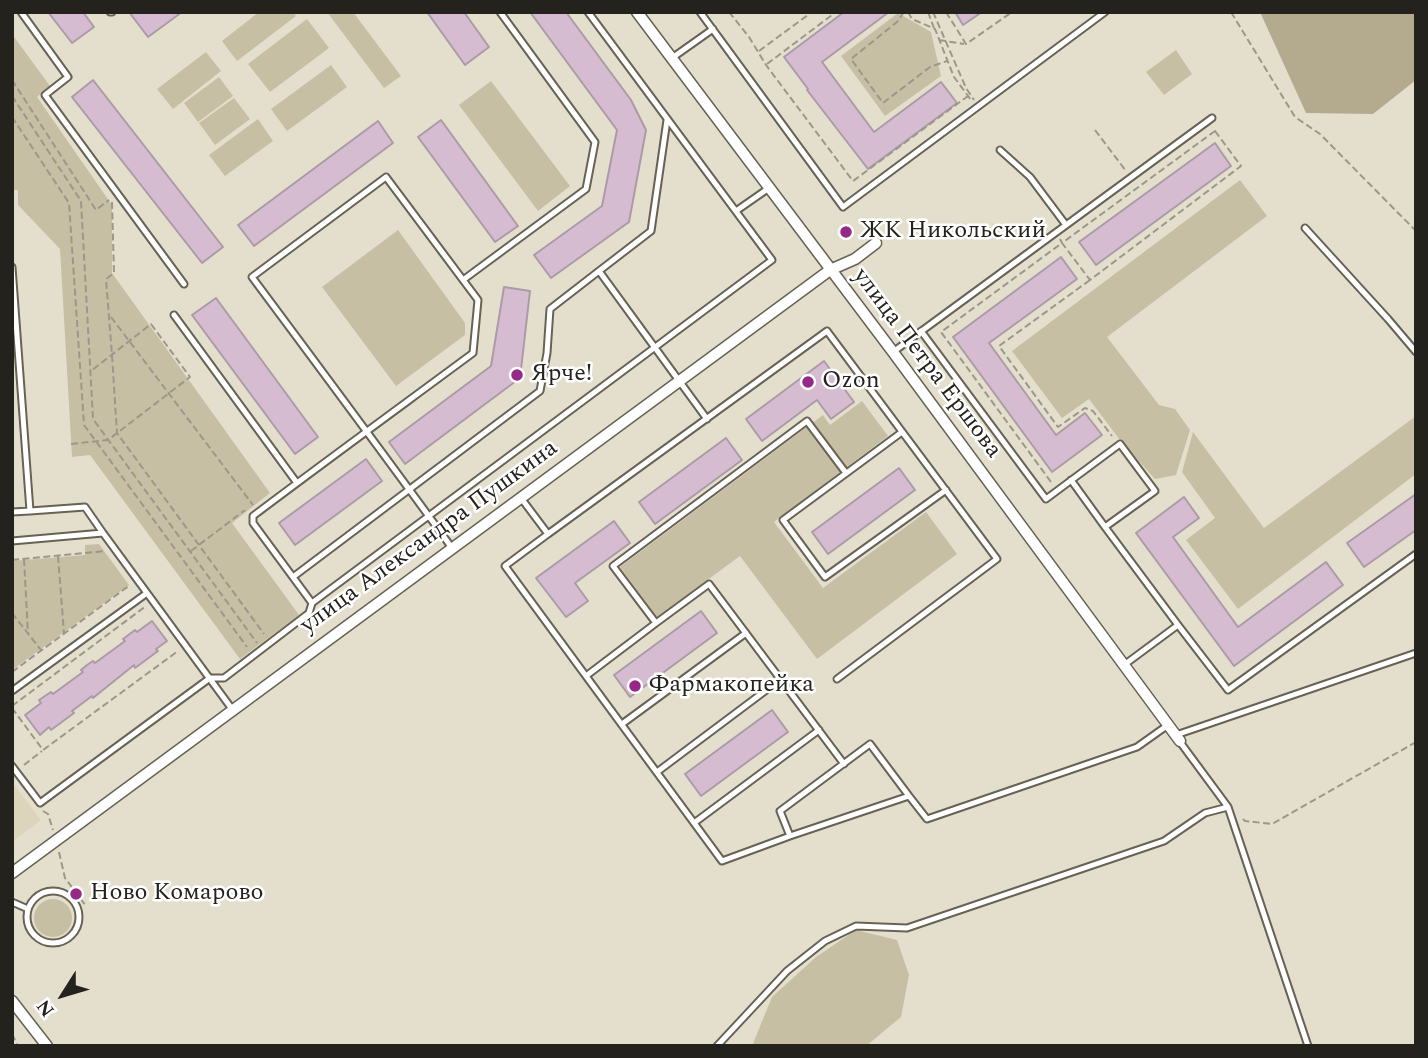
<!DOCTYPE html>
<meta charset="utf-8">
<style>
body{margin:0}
#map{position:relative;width:1428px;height:1058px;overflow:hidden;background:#e4dfcd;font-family:Spectral,serif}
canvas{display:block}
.frame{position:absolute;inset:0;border:14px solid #24221c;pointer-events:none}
.north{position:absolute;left:28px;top:960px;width:70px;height:70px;-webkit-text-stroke:5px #fff;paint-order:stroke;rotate:233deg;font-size:19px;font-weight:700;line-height:28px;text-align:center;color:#24221c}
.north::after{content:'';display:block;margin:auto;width:24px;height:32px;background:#24221c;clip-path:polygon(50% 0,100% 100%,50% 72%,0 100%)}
</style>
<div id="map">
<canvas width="1428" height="1058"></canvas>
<div class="frame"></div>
<div class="north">N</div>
</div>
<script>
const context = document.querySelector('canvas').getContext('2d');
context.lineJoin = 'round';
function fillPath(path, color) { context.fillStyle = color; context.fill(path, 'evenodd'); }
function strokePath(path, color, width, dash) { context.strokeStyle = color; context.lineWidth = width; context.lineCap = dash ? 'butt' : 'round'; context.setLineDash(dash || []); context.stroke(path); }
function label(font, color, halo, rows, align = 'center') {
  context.font = font + ' Spectral,serif'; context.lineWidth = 5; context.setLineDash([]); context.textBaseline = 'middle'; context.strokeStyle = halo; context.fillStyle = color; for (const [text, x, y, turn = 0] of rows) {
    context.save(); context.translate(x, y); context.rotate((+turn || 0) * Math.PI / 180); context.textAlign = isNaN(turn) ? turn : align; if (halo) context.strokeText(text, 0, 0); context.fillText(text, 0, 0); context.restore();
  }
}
const built = new Path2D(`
 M12 782 41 820 12 842Z`);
const green = new Path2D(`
 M259 12H293L296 16 237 61 222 41Z
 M327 12H353L401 76 384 88Z
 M898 13 931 32 941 76 885 116 841 56Z
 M307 19 329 48 270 92 248 64Z
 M12 34 50 86 37 97 112 205V273L270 493 232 523 299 615 240 659 90 455 72 457 60 249 18 205V190H12Z
 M1176 50 1192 74 1164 95 1146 72Z
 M206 52 221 71 173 109 157 89Z
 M331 65 347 87 287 131 271 109Z
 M219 77 233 96 198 122 184 103Z
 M491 81 570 186 538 211 459 105Z
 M234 98 250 119 215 145 199 123Z
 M258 119 273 141 225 176 209 155Z
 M1240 180 1267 216 1107 337 1159 405 1175 409 1190 430 1176 475 1155 479 1120 440 1089 399 1062 418 1012 351Z
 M398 230 465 323V335L396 386 322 287Z
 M862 401 888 436 774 522 823 588 926 512 957 554 817 659 740 556 657 617 620 567 823 415 830 425Z
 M1416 416V474L1238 609 1186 540 1215 518 1182 472 1193 432 1264 528Z
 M99 544 129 585 12 670V561L85 555V545Z
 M34 918a19 19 0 1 1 38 0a19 19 0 1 1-38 0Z
 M856 930 897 940 909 975 901 1017 866 1046H752L772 997 816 957Z`);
const forest = new Path2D(`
 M1260 12H1416V80L1373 114 1306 113Z`);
const building = new Path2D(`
 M48 12H83L94 27 72 43Z
 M129 12H182L148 37Z
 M427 12H464L489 47 465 65Z
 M530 12H566L631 100 646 130 629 222 551 278 534 255 602 206 617 130Z
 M844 12H889L822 62 874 132 941 82 957 103 868 169 807 90 808 89 784 57Z
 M955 12H982L963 25Z
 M93 80 223 247 202 263 72 97Z
 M441 120 518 226 495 242 418 137Z
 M378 121 393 143 254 246 238 225Z
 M1215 143 1231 166 1096 265 1079 242Z
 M1061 257 1077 279 989 343 1056 435 1085 413 1102 435 1052 472 953 337Z
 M504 287 530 291 520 378 405 464 389 442 491 366Z
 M216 298 318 437 295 454 192 315Z
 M824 361 854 402 831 419 817 400 762 441 746 419Z
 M726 438 742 460 655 524 639 502Z
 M366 459 382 481 295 545 279 523Z
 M899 468 915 490 828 554 812 532Z
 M1416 494V530L1364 567 1347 543Z
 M1184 497 1199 518 1173 537 1238 627 1326 562 1343 585 1234 666 1136 533Z
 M614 521 630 543 575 583 588 601 566 617 536 578Z
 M701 611 717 633 630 697 614 675Z
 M152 621 167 641 156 649 158 651 135 668 134 665 93 698 92 696 72 711 74 713 51 730 49 727 40 735 25 715 41 703 39 700 51 692 53 694 83 672 81 670 87 665 93 661 95 663 125 641 123 639 135 630 137 632Z
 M772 710 788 732 701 796 685 774Z`);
const path = new Path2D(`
 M729 12 749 37 766 65 853 181 968 96
 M904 12 897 22 851 59 883 103 930 67 947 61
 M908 12 912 19 935 29 954 77 971 100
 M928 12 934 28
 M933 12 966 88 974 100
 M946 12 966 44 1012 12
 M1231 12 1295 117 1320 134 1416 231
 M939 40 964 44
 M759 51 812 12
 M767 64 836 12
 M12 80 96 210 109 200
 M12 96 81 201 93 419 257 643
 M12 117 69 203 84 425 247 647
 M1095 130 1126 171
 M1215 131 1241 166 1090 280 1062 243Z
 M112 202 114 273 106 279 112 355 117 433 264 634
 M1090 280 999 346 1058 427 1085 408 1093 411 1112 436
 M111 317 253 505
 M71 444 108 440 190 377 151 324 91 371
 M1051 482 941 332 1062 243 1060 239
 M191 551 245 510
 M58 556 64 633
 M24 559 28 634
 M12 560 105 551
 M12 613 41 650
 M12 672 130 585
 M12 706 146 606
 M12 708 43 750 178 651
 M24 765 42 751
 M43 811 48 814 53 830
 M1243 819 1245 821 1272 824 1416 742
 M59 852 65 878 86 906
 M12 1034 18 1046`);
const lane = new Path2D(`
 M21 12 68 77 45 95 184 284
 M110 12H112
 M700 12 843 207 1105 12
 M672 58 713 29
 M667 120 651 231 599 271 707 419
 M1000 150 1030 177 1066 225
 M736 211 769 188
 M1305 228 1388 319 1416 352
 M12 267 30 511 85 507 103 533 147 593 12 691
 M463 280 586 189 595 142 500 12
 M174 315 297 483
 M921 331 1046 499 1120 444 1155 491 1105 527 1178 625 1124 665
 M893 352 1212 118
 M902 432 783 520 825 577 946 490
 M1071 480 1105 527
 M521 498 548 534 827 331 997 559 837 679
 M12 512 30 511
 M548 534 505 566 722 861 790 836 909 796 927 819 1137 747 1168 725
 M12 541 103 533
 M293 577 540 391 547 353 550 309 599 271
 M147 593 232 709
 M312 603 253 523V516C326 461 400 407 473 353L478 300 386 177 252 277C319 367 386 457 452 548
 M1178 625 1228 690 1416 554
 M586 676 656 623
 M622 724 746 633
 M1176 735 1416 653
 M1180 742 1228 807 1308 1046
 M844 764 709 584 656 623 613 566 807 421 846 473
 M12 766 40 803 210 678H224L309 613 312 603 772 260 588 12
 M657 772 781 679
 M694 823 819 730
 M790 836 780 811 870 744 909 796
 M27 917a26 26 0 1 1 52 0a26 26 0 1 1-52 0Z
 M12 902 28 909
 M717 1046 787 971 825 941 856 926 907 928 1164 841 1205 813 1228 807`);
const street = new Path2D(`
 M637 12 893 352 1180 741
 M12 873 830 270 855 259 876 243
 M12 1001 47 1046`);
const markers = [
 [846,232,7,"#962888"],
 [517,375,7,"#962888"],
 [808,382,7,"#962888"],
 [635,686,7,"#962888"],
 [76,894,7,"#962888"]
];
const poiNames = [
 ["ЖК Никольский",860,232],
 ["Ярче!",531,375],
 ["Ozon",822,382],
 ["Фармакопейка",649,686],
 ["Ново Комарово",90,894]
];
const streetNames = [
 ["улица Петра Ершова",926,364,53],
 ["улица Александра Пушкина",430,538,-36]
];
fillPath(built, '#dcd5bc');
fillPath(green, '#c7bfa3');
fillPath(forest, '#b4ab8f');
fillPath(building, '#d6bcd0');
strokePath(building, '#aa9ba7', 2);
strokePath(lane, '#676253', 9);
strokePath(street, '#676253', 13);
strokePath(path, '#9b988a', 2, [7, 3.5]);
strokePath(lane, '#fff', 5);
strokePath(street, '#fff', 10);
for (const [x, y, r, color] of markers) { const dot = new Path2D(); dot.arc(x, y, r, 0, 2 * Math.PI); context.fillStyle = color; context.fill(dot); strokePath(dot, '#fff', 2.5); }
label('24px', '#24221c', '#fff', poiNames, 'left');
label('24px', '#24221c', '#fff', streetNames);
</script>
